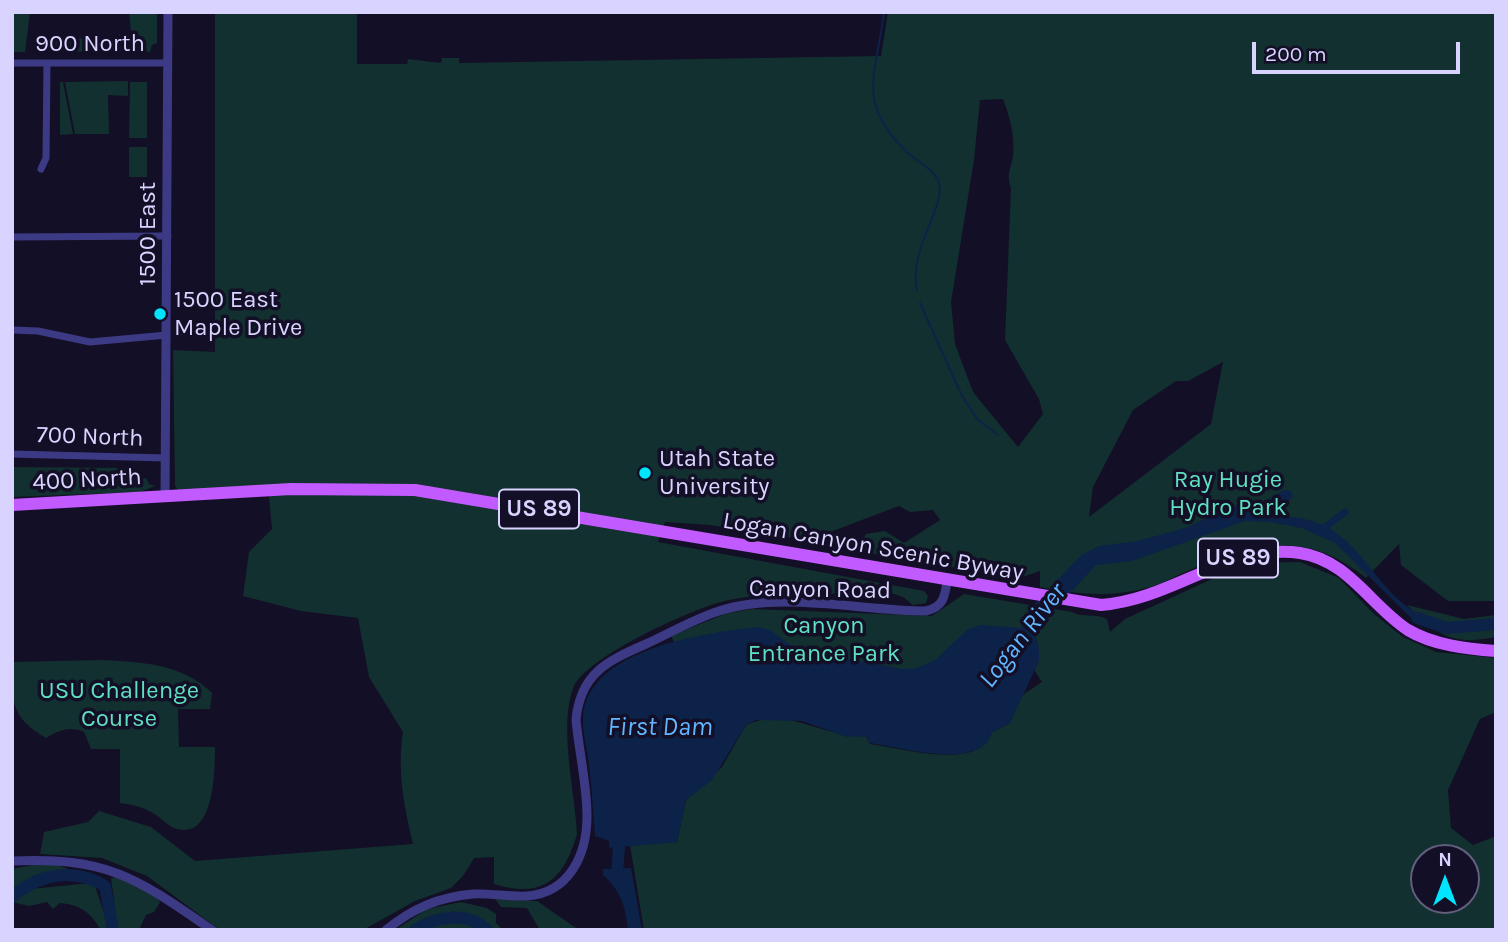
<!DOCTYPE html>
<style>
body{margin:0}
#map{position:relative;width:1508px;height:942px;overflow:hidden;background:#130f26;font-family:Karla,sans-serif}
canvas{display:block}
.frame{position:absolute;inset:0;border:14px solid #d9d4ff;pointer-events:none}
.north{position:absolute;left:1410px;top:844px;width:70px;height:70px;box-sizing:border-box;background:#130f26;border:2px solid #625e7d;border-radius:50%;rotate:0deg;font-size:19px;font-weight:700;line-height:28px;text-align:center;color:#d9d4ff}
.north::after{content:'';display:block;margin:auto;width:24px;height:32px;background:#00e5ff;clip-path:polygon(50% 0,100% 100%,50% 72%,0 100%)}
.scale{position:absolute;left:1252px;top:42px;width:208px;height:32px;box-sizing:border-box;border:4px solid #d9d4ff;border-top:0;padding-left:9px;font-size:21px;line-height:24px;white-space:nowrap;color:#d9d4ff;-webkit-text-stroke:5px #130f26;paint-order:stroke}
</style>
<div id="map">
<canvas width="1508" height="942"></canvas>
<div class="frame"></div>
<div class="north">N</div>
<div class="scale">200 m</div>
</div>
<script>
const context = document.querySelector('canvas').getContext('2d');
context.lineJoin = 'round';
function fillPath(path, color) { context.fillStyle = color; context.fill(path, 'evenodd'); }
function strokePath(path, color, width, dash) { context.strokeStyle = color; context.lineWidth = width; context.lineCap = dash ? 'butt' : 'round'; context.setLineDash(dash || []); context.stroke(path); }
function label(font, color, halo, rows, align = 'center') {
  context.font = font + ' Karla,sans-serif'; context.lineWidth = 7; context.setLineDash([]); context.textBaseline = 'middle'; context.strokeStyle = halo; context.fillStyle = color; for (const [text, x, y, turn = 0] of rows) {
    context.save(); context.translate(x, y); context.rotate((+turn || 0) * Math.PI / 180); context.textAlign = isNaN(turn) ? turn : align; if (halo) context.strokeText(text, 0, 0); context.fillText(text, 0, 0); context.restore();
  }
}
const green = new Path2D(`
 M12 12H30L25 52H12Z
 M129 12H157V43L152 45 150 52 133 50Z
 M215 12H357V64H407L408 59 441 63 442 58H459V63L881 56 888 12H1496V601H1448L1401 565 1399 544 1366 578C1303 527 1253 545 1185 572 1172 578 1159 585 1146 588 1108 598 1077 594 1040 587V571L1019 578 856 551 866 534 885 531 904 543 940 520 933 510 910 512 899 506 809 540 710 525 665 522 658 542 924 591 928 596 926 603 913 605 903 597 872 587 862 594C819 594 772 591 729 600 697 606 588 656 574 686 558 724 575 792 577 834 564 880 542 899 494 884V857L474 858 463 876 451 888 415 901 363 930H220L147 876 102 858 40 854 44 832 88 822 99 811 151 827 195 861 413 844C404 807 397 770 403 732L369 677 358 618 301 611 243 596 249 552 272 529 268 487 178 490 175 486 173 350 215 352ZM1003 99C1010 118 1015 135 1013 156 1011 169 1006 174 1011 188L1005 340 1039 399 1043 414 1018 447 973 392 955 344 951 302 974 160 980 100ZM1223 362 1211 424 1089 517 1093 487 1133 410 1176 381H1188Z
 M42 33 44 39 118 38 120 33 121 51 44 52 41 51Z
 M128 81V96L108 95 109 134H75L65 82Z
 M60 82H63L73 134 60 135Z
 M130 82H147V138H129Z
 M129 147H147V177H129Z
 M12 467 127 468 137 474 139 479 146 478 149 484 155 486 140 492 12 497Z
 M1300 562 1339 578 1374 614 1403 637 1436 652 1496 658V712L1480 719 1448 790 1451 828 1473 845 1496 836V930H644L630 845 677 842 686 800 722 767 746 725C786 705 826 739 866 736L870 744C895 747 982 772 991 733L1010 723 1021 696 1042 682 1033 668 920 674 675 644 671 636 727 613 753 609 932 616 964 594 1072 612C1083 618 1096 613 1107 619L1110 632 1125 619 1247 563ZM1424 858H1466V900H1424Z
 M1407 605 1464 619 1496 615V637C1451 646 1438 635 1407 605Z
 M100 660C140 662 182 663 212 693L210 709H178L179 747H215C215 769 215 843 174 828 167 825 162 819 156 815 144 807 133 805 120 803V749H91L84 732C69 726 60 730 46 738 10 717 12 701 12 662Z
 M33 865H59L74 872 32 876 30 889 91 883 95 886 106 919V930H101C90 912 81 905 60 903L53 909 47 902 29 906 12 902V869Z
 M118 877 158 898 160 902 154 912 146 915 139 930H118L111 878Z
 M495 899 537 901 579 930H540L527 908 501 907Z
 M461 902 487 908 496 914V923L503 930H395L427 909Z`);
const water = new Path2D(`
 M1284 490 1291 491 1293 496 1285 506 1288 517C1368 521 1368 602 1439 622L1427 623 1412 619 1335 543 1302 528 1270 522 1245 521 1132 561 1096 565 1034 632 1039 648V661L1010 723 991 733C982 772 894 746 870 743L866 736 847 737 802 721 756 720 746 725 712 780 686 800 677 842 609 848V841L595 836C593 812 592 789 589 765 588 749 582 734 583 717 588 648 705 633 758 627L770 630 797 650 902 669 917 668 935 660 968 629 981 625 1021 628 1034 605 1080 556 1099 546 1138 541 1188 527 1233 506 1262 503Z
 M631 868 642 930H628C626 907 620 890 603 875V869Z`);
const stream = new Path2D(`
 M884 12C876 77 855 104 909 154 918 162 935 170 939 183 946 207 908 249 917 290
 M920 303 962 396 977 419 998 435`);
const canal = new Path2D(`
 M1320 531 1345 512`);
const river = new Path2D(`
 M1417 618 1447 628 1496 624
 M620 832 617 873 621 883
 M12 897C38 874 74 867 105 886L113 930
 M415 930C436 916 468 911 487 930`);
const minor = new Path2D(`
 M12 63H167
 M41 169 46 158 47 63
 M12 237 168 236
 M12 330 38 331 90 342 167 335
 M12 454 166 458`);
const tertiary = new Path2D(`
 M165 497 168 12
 M12 861C108 857 135 877 212 930
 M386 930C413 908 439 897 473 894 491 893 509 897 527 896 569 893 587 855 587 816 587 785 579 752 576 720 580 674 607 661 646 644 670 633 694 619 719 611 781 591 862 611 926 611 943 607 945 597 947 581`);
const primary = new Path2D(`
 M12 505 291 489 415 490 1101 605C1175 599 1229 543 1300 553 1348 560 1371 606 1408 630 1433 645 1467 649 1496 651`);
const markers = [
 [160,314,7,"#00e5ff"],
 [645,473,7,"#00e5ff"]
];
const shields = [
 [539,509,80],
 [1238,558,80]
];
const shieldNames = [
 ["US 89",539,509],
 ["US 89",1238,558]
];
const streetNames = [
 ["900 North",90,44],
 ["1500 East",148,234,-90],
 ["700 North",90,437,2],
 ["400 North",87,480,-3],
 ["Logan Canyon Scenic Byway",873,547,10],
 ["Canyon Road",820,590,1]
];
const poiNames = [
 ["1500 East",174,300],
 ["Maple Drive",174,328],
 ["Utah State",659,459],
 ["University",659,487]
];
const parkNames = [
 ["Ray Hugie",1228,480],
 ["Hydro Park",1228,508],
 ["Canyon",824,626],
 ["Entrance Park",824,654],
 ["USU Challenge",119,691],
 ["Course",119,719]
];
const waterNames = [
 ["Logan River",1023,636,-52],
 ["First Dam",660,728]
];
fillPath(green, '#12302f');
fillPath(water, '#0c2248');
strokePath(stream, '#0c2248', 2);
strokePath(canal, '#0c2248', 7);
strokePath(river, '#0c2248', 12);
strokePath(minor, '#3d3a85', 7);
strokePath(tertiary, '#3d3a85', 9);
strokePath(primary, '#c25bff', 12);
for (const [x, y, r, color] of markers) { const dot = new Path2D(); dot.arc(x, y, r, 0, 2 * Math.PI); context.fillStyle = color; context.fill(dot); strokePath(dot, '#130f26', 2.5); }
for (const [x, y, w] of shields) { const box = new Path2D(); box.roundRect(x - w / 2, y - 19.5, w, 39, 5); context.fillStyle = '#130f26'; context.fill(box); strokePath(box, '#d9d4ff', 2); }
label('bold 23px', '#d9d4ff', null, shieldNames);
label('24px', '#d9d4ff', '#130f26', streetNames);
label('24px', '#d9d4ff', '#130f26', poiNames, 'left');
label('24px', '#5fe0c0', '#130f26', parkNames);
label('italic 26px', '#62b6ff', '#130f26', waterNames);
</script>
